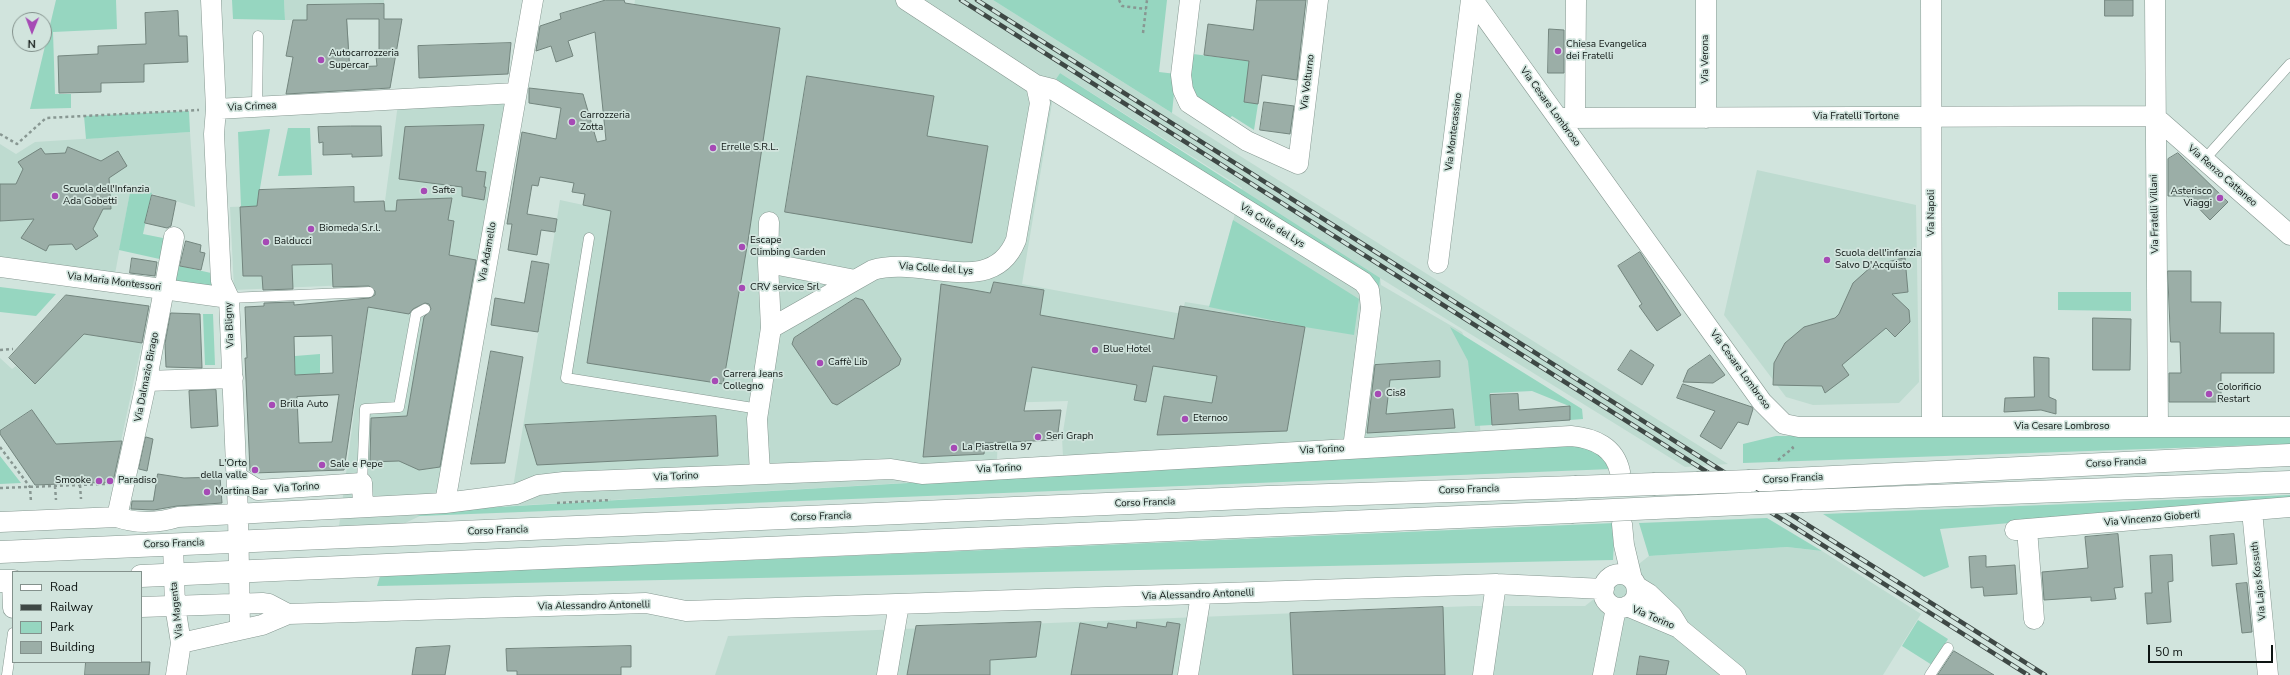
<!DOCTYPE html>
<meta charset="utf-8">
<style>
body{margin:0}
#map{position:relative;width:2290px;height:675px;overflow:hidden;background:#d1e4dd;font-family:"Nunito Sans",sans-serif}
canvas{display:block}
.legend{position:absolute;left:12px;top:571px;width:130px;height:92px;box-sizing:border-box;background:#d1e4dd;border:1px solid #83918c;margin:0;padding:5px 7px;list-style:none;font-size:12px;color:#0d1412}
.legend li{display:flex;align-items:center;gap:8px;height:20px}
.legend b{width:20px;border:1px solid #83918c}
.north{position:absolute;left:12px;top:12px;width:40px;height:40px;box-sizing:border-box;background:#d1e4dd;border:1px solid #83918c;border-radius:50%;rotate:181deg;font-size:11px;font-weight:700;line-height:16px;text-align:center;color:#0d1412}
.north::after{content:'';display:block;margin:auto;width:14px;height:18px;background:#a64ab5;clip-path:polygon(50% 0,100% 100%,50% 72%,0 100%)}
.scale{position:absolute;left:2148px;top:645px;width:125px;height:18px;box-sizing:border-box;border:2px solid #0d1412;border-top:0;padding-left:5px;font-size:12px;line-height:14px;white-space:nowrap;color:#0d1412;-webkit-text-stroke:3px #d1e4dd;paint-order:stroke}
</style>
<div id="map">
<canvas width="2290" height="675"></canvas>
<ul class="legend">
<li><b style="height:5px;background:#fff"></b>Road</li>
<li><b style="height:5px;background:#3e4845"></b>Railway</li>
<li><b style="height:11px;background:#96d6c0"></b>Park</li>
<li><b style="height:11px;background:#9baea7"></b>Building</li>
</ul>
<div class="north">N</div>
<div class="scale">50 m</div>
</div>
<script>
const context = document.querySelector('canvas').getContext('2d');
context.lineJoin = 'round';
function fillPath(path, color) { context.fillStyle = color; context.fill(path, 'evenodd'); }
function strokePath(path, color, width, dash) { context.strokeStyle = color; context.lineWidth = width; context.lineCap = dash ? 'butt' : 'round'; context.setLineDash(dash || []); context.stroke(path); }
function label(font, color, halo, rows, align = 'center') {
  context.font = font + ' "Nunito Sans",sans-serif'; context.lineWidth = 3.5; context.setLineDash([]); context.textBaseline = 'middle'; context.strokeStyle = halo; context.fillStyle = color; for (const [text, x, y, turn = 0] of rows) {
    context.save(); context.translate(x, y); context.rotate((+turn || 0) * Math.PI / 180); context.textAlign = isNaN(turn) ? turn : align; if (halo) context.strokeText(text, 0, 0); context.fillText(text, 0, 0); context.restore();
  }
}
const built = new Path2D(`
 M284 0H384V4L307 5V20H285Z
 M635 0H993L1728 464 1685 467 1380 278 1381 285 1462 332 1474 358 1482 449 1064 474 1062 438 1068 401 999 403 997 460 990 478 510 506 560 200 602 209ZM1060 73 1242 188 1210 306 1185 302 1182 314 1022 284 1056 79Z
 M512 98 442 510 414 514 420 516 384 533 338 534 371 284 234 290 230 207 385 201 398 104Z
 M190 132 195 207 131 187 115 274 0 258V144L16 154 35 142Z
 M1757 170 1916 205 1919 382 1899 403 1813 405 1786 397 1724 315Z
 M84 334 142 343 121 441 56 444 32 410 0 431V358L12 369 16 366 35 384Z
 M1787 547 1822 551 1921 614 1883 675H715L728 636 1472 606H1585L1649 556Z`);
const green = new Path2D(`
 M56 0H116L117 29 53 32 55 94H71V108L30 109Z
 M232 0H284L285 20 233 19Z
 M993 0H1167L1159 72 1176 74 1172 113Z
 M1193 54 1249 61 1258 104 1254 130 1232 116 1227 121C1187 96 1188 101 1193 54Z
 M1060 73 1380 278 1377 308 1372 285 1056 79Z
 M189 111 190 132 86 139 84 116Z
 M288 128H310L312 175 278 176Z
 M270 129 257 206 241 207 238 132Z
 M131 187 152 193 143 234 168 239 164 260 119 250Z
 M1233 220 1359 299 1354 335 1305 327 1209 307Z
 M171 264 211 273V291L167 286Z
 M0 287 56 294 36 316 0 312Z
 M2058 292H2131V311L2058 310Z
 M203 314H213L215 365H205Z
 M1450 327 1582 409 1583 419 1570 420 1569 406 1532 391 1490 393 1492 425 1475 426 1468 361Z
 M320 354V374L295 375V356Z
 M1776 436H2290V444L1743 463V444Z
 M1590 443 1612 469 420 516 413 514 448 510Z
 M0 456 21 483 0 484Z
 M2290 495V499L1940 529 1949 567 1924 577 1823 514Z
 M1767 518 1822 551 1787 547 1649 556 1639 523Z
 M1615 523 1613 560 377 586 380 576Z
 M1918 620 1948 639 1932 665 1902 646Z`);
const building = new Path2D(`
 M606 0H624L625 3 780 28 748 241 723 384 587 363 611 211 583 205 585 194 572 192 574 183 540 177 538 186 532 185 527 214 557 219 555 232 541 230 537 255 508 250 512 224H507L522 132 556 139 561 108 529 103V88L583 94 597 142 606 140 595 32 568 41 573 56 556 62 551 46 536 51 540 26 561 19 560 14Z
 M1257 0H1306L1297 80 1262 75 1258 104 1244 102 1249 61 1204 55 1208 24 1253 30Z
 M2105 0H2133V16H2105Z
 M384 4V19H402L390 88 286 94 293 57 286 56 293 20H307V5ZM347 19H379V56H376L377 66 350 67Z
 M178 11 179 36H187L188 62 144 64V82L101 83V92L59 93 58 56 98 54V46L146 44 145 13Z
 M1549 29 1564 30V73H1548Z
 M511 43 508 74 419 78 418 46Z
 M807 76 934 96 927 136 988 146 972 243 785 212Z
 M1264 102 1294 106 1290 134 1260 130Z
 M484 125 476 171 486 172 484 187H486L484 200 462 196V187L399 179 405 127Z
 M351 126H381L382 156 352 157V154L323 155V142L319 143 318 127Z
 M68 147 101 161 118 151 127 166 109 178 111 209H103L93 229 98 236 76 250 72 244 49 245 46 251 21 238 34 219 0 221V184H16L23 169 18 162 41 148 45 154 65 153Z
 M2178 153 2228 202 2210 220 2187 196H2168V159Z
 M354 187V202L384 201 385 211H396L397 200 452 198 448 220 454 221 449 255 476 260 440 467 419 470 399 461 370 462 371 418 407 416 424 317 431 309 429 304 425 303 413 309 409 314 368 307 344 470 253 473 250 471 245 358H247L245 307 264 306V303L294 302V305L369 298 375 295V291L369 286 333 287 332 264 292 265 293 289 263 290 262 276H243L240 207 257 206 259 190ZM332 336 333 373 295 375 294 337ZM339 395 332 442 299 443 297 397Z
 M152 195 176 201 171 226 167 228 145 223Z
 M186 241 201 245 200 252 205 253 201 270 180 266Z
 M1640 252 1681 315 1657 331 1639 306 1642 304 1618 266Z
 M132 258 157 262 155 276 130 273Z
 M1905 258 1908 292 1892 294 1909 310 1910 322 1895 337 1886 328 1842 365 1849 375 1825 393 1822 386 1773 385 1774 363 1785 343 1804 327 1835 318 1839 314 1853 283 1872 266Z
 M532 261 549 264 538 332 491 325 495 298 524 303Z
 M2168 271H2191V302H2221L2220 333H2274V373H2221V402H2169V373H2181L2180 342H2171Z
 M994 282 1044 290 1040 315 1174 339 1180 306 1305 327 1287 431 1157 435 1164 396 1212 403 1217 376 1153 366 1146 402 1134 400 1137 385 1032 367 1024 411 1061 410 1057 440 985 443 984 454 923 457 941 284 990 293Z
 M66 295 149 306 142 343 84 334 35 384 9 358Z
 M856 298 863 300 901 359 899 365 837 405 832 403 792 344 794 338Z
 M171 313 200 314 202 368 166 367 165 344Z
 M2093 318 2131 319 2130 370H2093Z
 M1631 350 1654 365 1642 385 1618 370Z
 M491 351 523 357 505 463 471 464Z
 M1710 355 1725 375 1713 383 1683 382 1688 370Z
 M2034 357 2049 358V397L2056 400V414L2041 410 2004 412 2005 398 2034 397Z
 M1440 361V377L1390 380 1386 414 1453 409 1455 428 1367 433 1375 365Z
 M1683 384 1752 407 1753 409 1748 425 1738 422 1721 449 1700 436 1715 411 1677 398Z
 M216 390 218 426 191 428 189 391Z
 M1518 394 1519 410 1570 406V420L1492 425 1490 395Z
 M32 410 56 444 122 441 113 482 35 485 0 434V431Z
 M716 416 718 456 537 465 525 425Z
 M146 437 153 439 147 471 139 469Z
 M158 474 184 478 220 477 222 503 177 506 154 510 131 509 132 501H153Z
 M2118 534 2123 587 2114 588 2116 599 2091 601V597L2044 600 2042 572 2088 568 2085 537Z
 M2234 534 2237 564 2212 566 2210 536Z
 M2172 555 2173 581 2168 582 2171 622 2147 624 2145 593H2152L2150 556Z
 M1986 556V567L2015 565 2017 594 1984 596 1983 587 1971 588 1969 557Z
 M2247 583 2252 632 2242 633 2236 584Z
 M1443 607 1445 675H1293L1290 613Z
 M1041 622 1036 657 990 660V675H907L916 626Z
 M1137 622 1166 627 1167 622 1180 624 1172 675H1071L1080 623 1107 628 1108 623 1136 628Z
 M450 646 445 675H412L416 648Z
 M631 646V667H621V675H517V671H507L506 649Z
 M1954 651 1994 675H1938Z
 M1640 656 1669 661 1666 675H1637Z
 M86 662H150L149 675H85Z`);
const path = new Path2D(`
 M1119 0 1122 6 1146 9
 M1143 33 1147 0
 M0 134 17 144 46 118 199 110
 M0 350 13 349
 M0 447 30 487 31 502
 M1778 460 1793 448 1790 445
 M80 485 81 499
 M55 486 56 500
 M0 488 105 484
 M557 503 611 500`);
const lane = new Path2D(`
 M257 107 258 36
 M2204 160 2290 64
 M589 238 566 378 759 409
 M229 298 369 292
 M362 483 365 409 399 407 416 314 425 309
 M7 675 13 633
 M1930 675 1948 648`);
const street = new Path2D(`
 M211 0 216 109 214 134 221 281 229 298 238 514 240 628
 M906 0 1036 85 1052 89 1363 282 1369 290 1371 308 1353 448
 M1190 0 1181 75 1183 90 1189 103 1247 141 1298 164 1318 0
 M1473 0 1762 402 1784 424 1799 427H2290
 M1931 0 1932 427
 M2155 0 2158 427
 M216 109 516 93
 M2154 116 2290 235
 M1558 118 2154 116
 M1575 118 1576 0
 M1706 118V0
 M768 263 855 280
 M1438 263 1471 0
 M0 267 229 298
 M771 328 873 270C921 255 992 300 1016 240L1040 103 1036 85
 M147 381 233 378
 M760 473 757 419 771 328 768 263 769 222
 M237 477 258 490 362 483 363 507
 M445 503 533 0
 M2252 511 2268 675
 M117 517 146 384 174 237
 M0 522 117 517C136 524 159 523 178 517L445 503 516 494 538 485 564 482 891 469 922 474 1571 436C1594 438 1615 447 1620 472
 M1622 524 1624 545 1632 579
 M2027 529 2034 619
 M2015 530 2290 507
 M173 544 175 606 181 643 176 675
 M1603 591a17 17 0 1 1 34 0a17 17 0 1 1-34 0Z
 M12 581 13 608
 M1636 586 1649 594 1672 616 1680 629 1736 675
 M1627 606 1677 627
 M141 607 262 603 269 604 288 614 646 603 686 611 1496 584 1604 589
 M181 643 262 625 288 614
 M887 675 899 604
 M1188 675 1201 595
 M1483 675 1496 584
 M1603 675 1616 608`);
const primary = new Path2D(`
 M1750 481 2290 455
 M1655 484 1697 483
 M1803 501 2290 482
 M0 552 1268 497 1575 487
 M141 576 1571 512
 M0 581H13`);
const rail = new Path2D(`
 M961 0 2028 675
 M977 0 2045 675`);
const primaryBridge = new Path2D(`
 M1697 483 1750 481
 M1575 487 1655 484
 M1571 512 1803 501`);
const markers = [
 [1558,51,4,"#a64ab5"],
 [321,60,4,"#a64ab5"],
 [572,122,4,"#a64ab5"],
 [713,148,4,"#a64ab5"],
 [424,191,4,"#a64ab5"],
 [55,196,4,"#a64ab5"],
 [2220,198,4,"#a64ab5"],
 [311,229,4,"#a64ab5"],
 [266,242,4,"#a64ab5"],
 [742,247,4,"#a64ab5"],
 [1827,260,4,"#a64ab5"],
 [742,288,4,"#a64ab5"],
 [1095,350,4,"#a64ab5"],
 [820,363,4,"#a64ab5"],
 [715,381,4,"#a64ab5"],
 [1378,394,4,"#a64ab5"],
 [2209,394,4,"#a64ab5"],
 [272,405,4,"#a64ab5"],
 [1185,419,4,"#a64ab5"],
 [1038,437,4,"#a64ab5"],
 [954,448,4,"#a64ab5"],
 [322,465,4,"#a64ab5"],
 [255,470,4,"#a64ab5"],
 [99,481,4,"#a64ab5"],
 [110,481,4,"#a64ab5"],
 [207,492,4,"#a64ab5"]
];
const poiNames = [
 ["Chiesa Evangelica",1566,45],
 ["dei Fratelli",1566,57],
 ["Autocarrozzeria",329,54],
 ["Supercar",329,66],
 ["Carrozzeria",580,116],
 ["Zotta",580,128],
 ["Errelle S.R.L.",721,148],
 ["Scuola dell'Infanzia",63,190],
 ["Ada Gobetti",63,202],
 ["Safte",432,191],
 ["Asterisco",2212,192,"right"],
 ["Viaggi",2212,204,"right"],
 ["Biomeda S.r.l.",319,229],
 ["Escape",750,241],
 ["Climbing Garden",750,253],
 ["Balducci",274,242],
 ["Scuola dell'infanzia",1835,254],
 ["Salvo D'Acquisto",1835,266],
 ["CRV service Srl",750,288],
 ["Blue Hotel",1103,350],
 ["Caffè Lib",828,363],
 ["Carrera Jeans",723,375],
 ["Collegno",723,387],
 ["Colorificio",2217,388],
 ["Restart",2217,400],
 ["Cis8",1386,394],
 ["Brilla Auto",280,405],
 ["Eternoo",1193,419],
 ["Seri Graph",1046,437],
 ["La Piastrella 97",962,448],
 ["L'Orto",247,464,"right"],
 ["della valle",247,476,"right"],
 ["Sale e Pepe",330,465],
 ["Smooke",91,481,"right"],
 ["Paradiso",118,481],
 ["Martina Bar",215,492]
];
const streetNames = [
 ["Via Verona",1706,59,-90],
 ["Via Volturno",1308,82,-83],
 ["Via Crimea",252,107,-3],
 ["Via Cesare Lombroso",1550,107,54],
 ["Via Fratelli Tortone",1856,117],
 ["Via Montecassino",1454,132,-83],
 ["Via Renzo Cattaneo",2222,176,41],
 ["Via Napoli",1932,213,-90],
 ["Via Fratelli Villani",2155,214,-91],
 ["Via Colle del Lys",1272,226,32],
 ["Via Adamello",488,252,-80],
 ["Via Colle del Lys",936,269,4],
 ["Via Maria Montessori",114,282,7],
 ["Via Bligny",230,325,-93],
 ["Via Cesare Lombroso",1740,370,54],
 ["Via Dalmazio Birago",147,377,-79],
 ["Via Cesare Lombroso",2062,427],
 ["Via Torino",1322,450,-3],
 ["Corso Francia",2116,463,-3],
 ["Via Torino",999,469,-3],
 ["Via Torino",676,477,-3],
 ["Corso Francia",1793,479,-3],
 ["Via Torino",297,488,-4],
 ["Corso Francia",1469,490,-2],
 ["Corso Francia",1145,503,-2],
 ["Corso Francia",821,517,-2],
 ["Via Vincenzo Gioberti",2152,519,-5],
 ["Corso Francia",498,531,-2],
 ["Corso Francia",174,544,-2],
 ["Via Lajos Kossuth",2259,581,-96],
 ["Via Alessandro Antonelli",1198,595,-2],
 ["Via Alessandro Antonelli",594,606,-1],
 ["Via Magenta",177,610,-96],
 ["Via Torino",1653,618,23]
];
fillPath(built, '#bedbd0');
fillPath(green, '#96d6c0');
fillPath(building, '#9baea7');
strokePath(building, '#73857e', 1);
strokePath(lane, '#869891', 11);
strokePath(street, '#869891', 21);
strokePath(primary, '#869891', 23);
strokePath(path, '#889792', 2.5, [3, 3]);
strokePath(lane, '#fff', 10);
strokePath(street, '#fff', 20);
strokePath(primary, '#fff', 22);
strokePath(rail, '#3e4845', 4.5);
strokePath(rail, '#d1e4dd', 3, [9]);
strokePath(primaryBridge, '#869891', 23, []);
strokePath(primaryBridge, '#fff', 22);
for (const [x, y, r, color] of markers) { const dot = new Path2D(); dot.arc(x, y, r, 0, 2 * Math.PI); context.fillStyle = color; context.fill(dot); strokePath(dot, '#d1e4dd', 1.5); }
label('10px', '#0d1412', '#d1e4dd', poiNames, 'left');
label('10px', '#0d1412', '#d1e4dd', streetNames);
</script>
